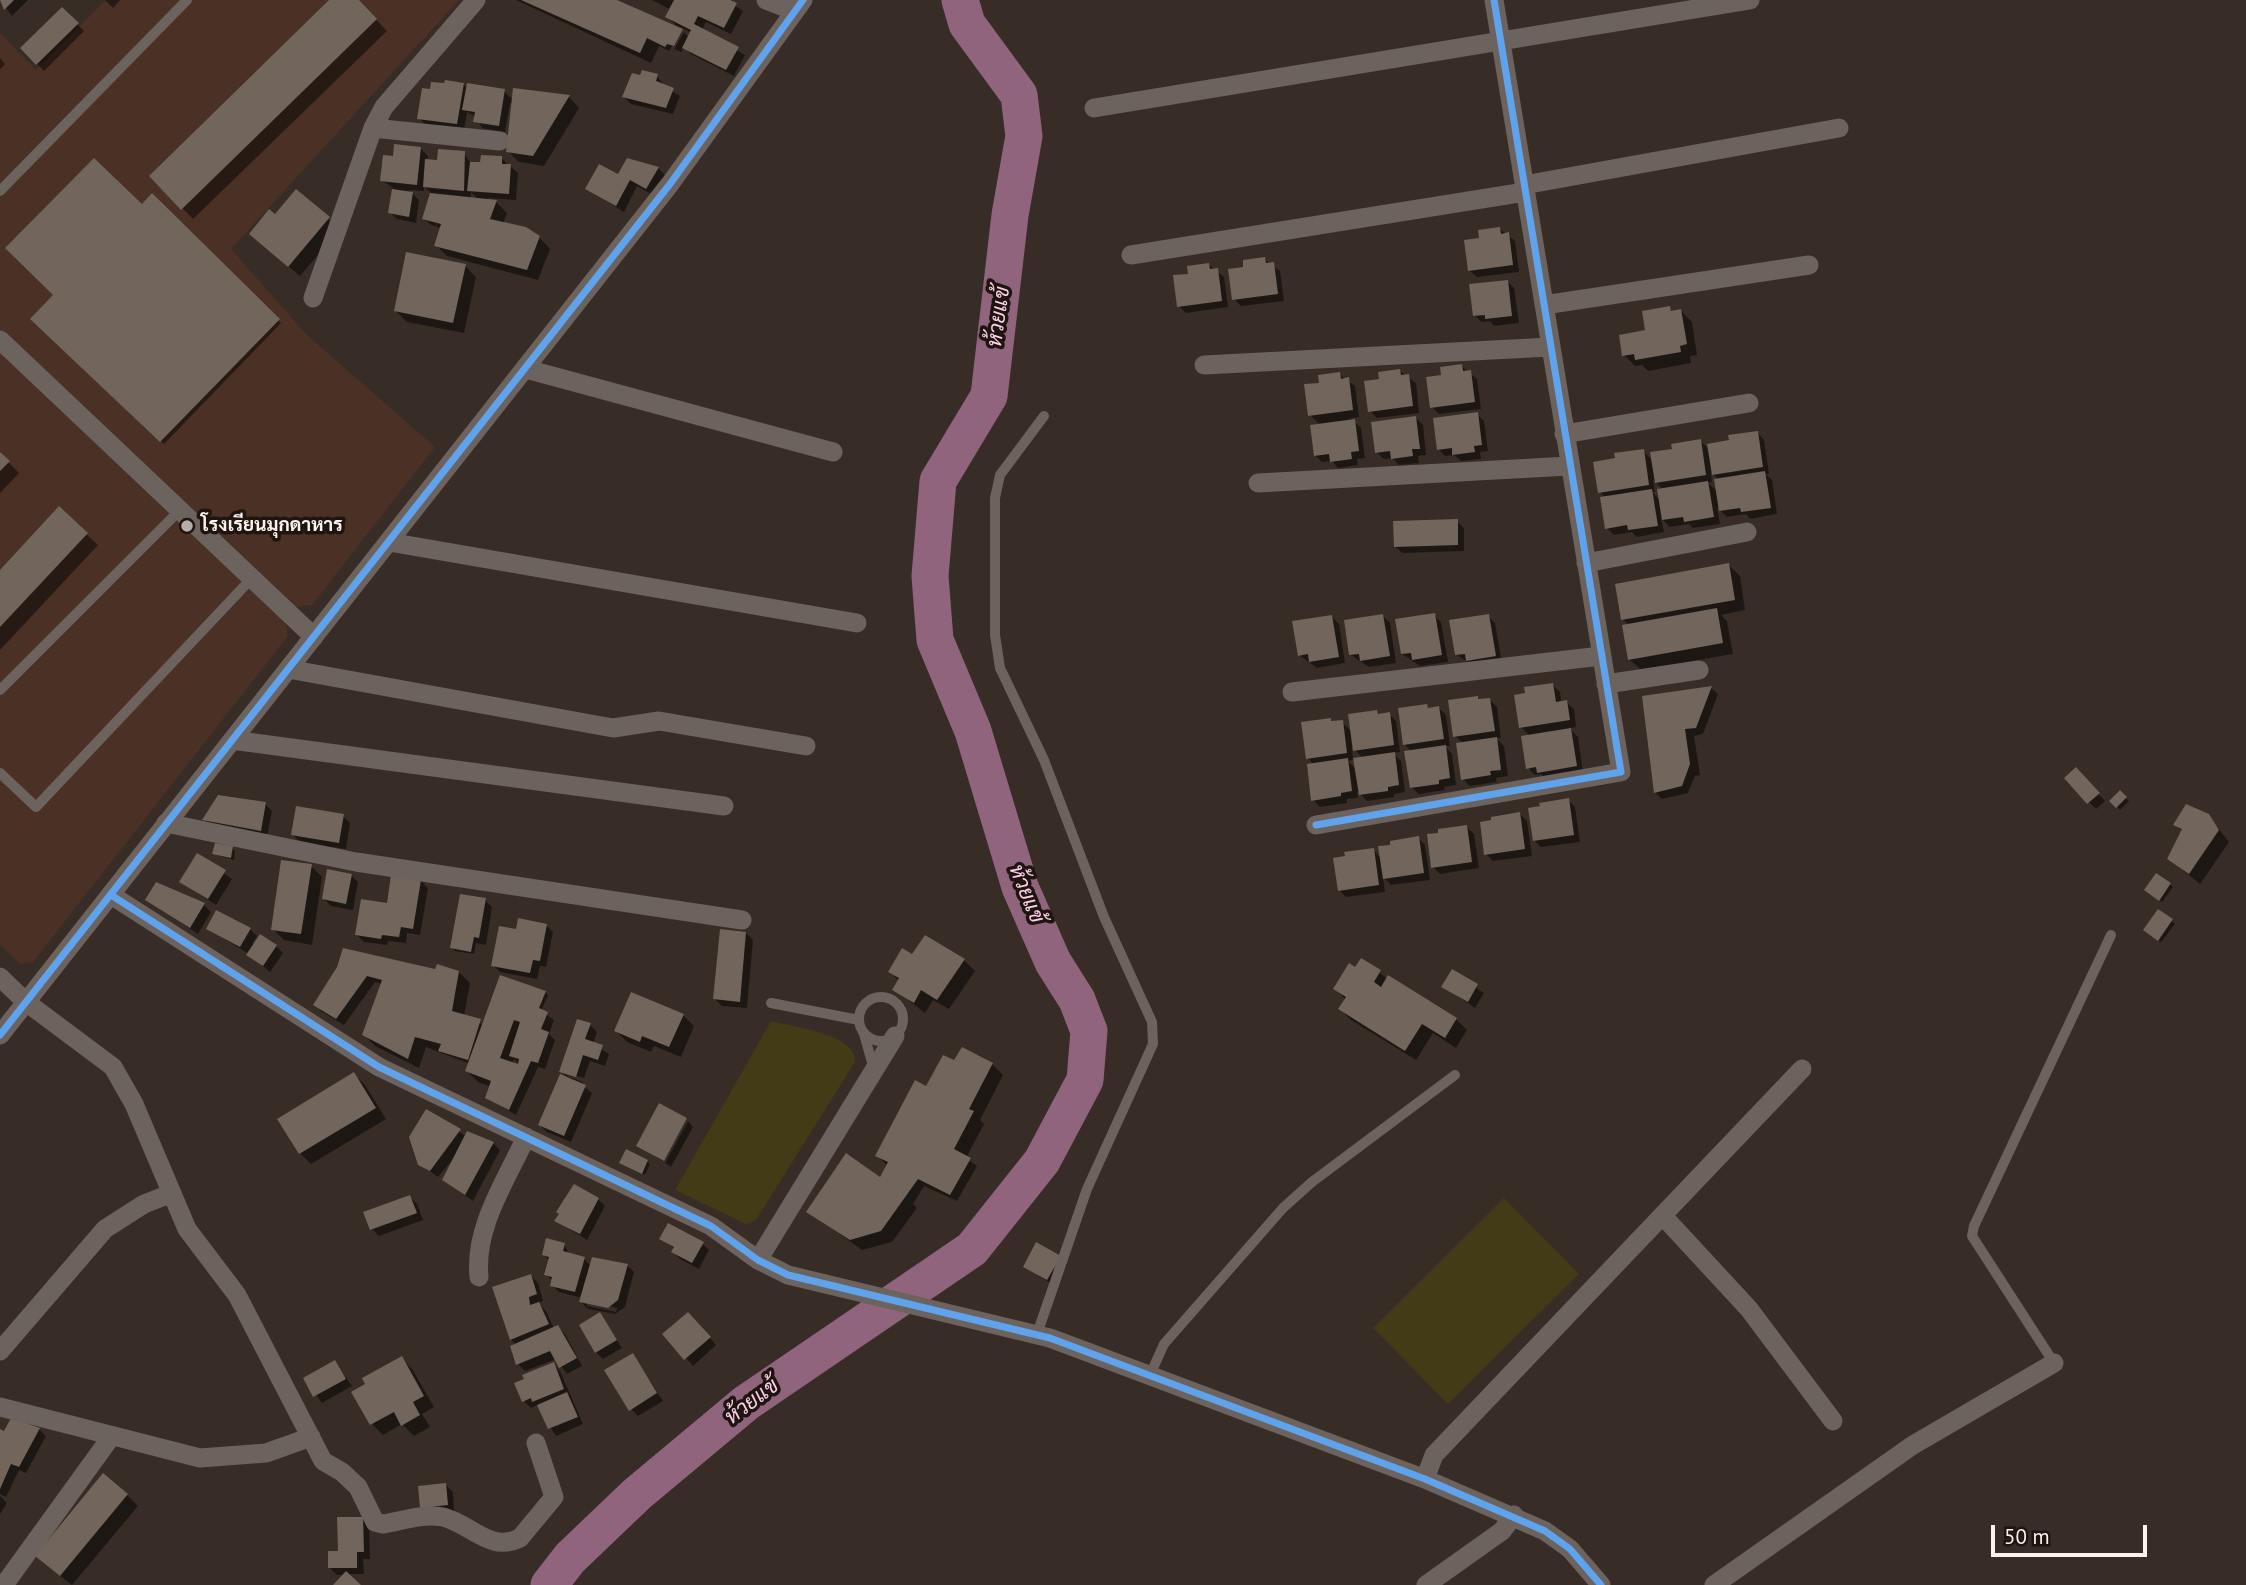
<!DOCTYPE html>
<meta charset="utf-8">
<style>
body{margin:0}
#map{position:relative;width:2246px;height:1585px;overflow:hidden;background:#382c27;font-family:"PT Sans",sans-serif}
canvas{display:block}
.scale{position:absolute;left:1991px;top:1525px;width:156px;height:32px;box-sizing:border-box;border:4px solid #fdf2ed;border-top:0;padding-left:9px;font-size:21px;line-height:24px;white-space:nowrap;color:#fdf2ed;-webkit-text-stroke:5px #1e1511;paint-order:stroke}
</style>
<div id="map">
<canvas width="2246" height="1585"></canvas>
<div class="scale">50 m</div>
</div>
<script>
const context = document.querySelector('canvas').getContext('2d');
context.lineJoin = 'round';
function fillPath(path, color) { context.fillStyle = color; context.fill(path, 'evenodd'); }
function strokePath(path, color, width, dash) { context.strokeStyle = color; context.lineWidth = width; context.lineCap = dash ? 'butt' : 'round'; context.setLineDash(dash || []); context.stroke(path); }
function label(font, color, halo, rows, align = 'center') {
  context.font = font + ' "PT Sans",Sarabun,sans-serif'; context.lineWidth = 7; context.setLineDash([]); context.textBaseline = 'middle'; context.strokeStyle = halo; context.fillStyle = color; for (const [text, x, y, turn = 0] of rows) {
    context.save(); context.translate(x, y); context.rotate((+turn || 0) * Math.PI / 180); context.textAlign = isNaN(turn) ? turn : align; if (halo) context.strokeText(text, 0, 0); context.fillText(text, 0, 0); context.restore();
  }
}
const built = new Path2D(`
 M106 0H459L231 249 306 334 435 447 312 605 295 607 285 620 288 636 33 962 20 964 0 945V33L36 70Z`);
const green = new Path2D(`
 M771 1021C792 1027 858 1034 855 1062L756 1220 746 1224 675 1190Z
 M1504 1198 1579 1274 1448 1404 1373 1328Z`);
const shadow = new Path2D(`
 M0 0H28L12 16Z
 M105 0H120L113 8Z
 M332 0H357L387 31 193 219 151 176Z
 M516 0H613L680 29 668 17 671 10 652 0H727L743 11 731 34 706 22 702 30 745 55 734 76 691 54 684 47 681 52 674 49 672 53 684 32 689 38 692 33 678 26 682 31 669 51 659 46 651 63Z
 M62 9 84 31 44 71 22 48Z
 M0 58 5 64 0 69Z
 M657 76 664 86 680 96 673 114 631 104 624 97Z
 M463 84 468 89 504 91 513 100 569 97 579 108 544 166 519 162 508 151 513 104 510 103 505 132 482 128 476 117 467 112 464 131 426 125 419 118 432 91Z
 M421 149 428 156 427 160 438 161 464 153 471 164H482L501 158 518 173 516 200 488 198 487 201 496 202 507 213 503 224 539 237 550 249 538 280 447 256 436 245 441 228 431 225 424 218 431 193 424 186V191L409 190 419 200 416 223 397 219 390 212 393 188 382 180 395 158ZM471 192 479 200 471 199Z
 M658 168 665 175 653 195 637 186 624 212 588 189 619 176Z
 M296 191 340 229 300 276 262 244Z
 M142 207 225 266 281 323 164 444 32 319Z
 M1500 229 1515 241 1519 272 1477 277 1469 270 1481 239Z
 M1264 259 1280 271 1284 301 1241 306 1234 299 1245 269Z
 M1209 265 1224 277 1228 307 1186 313 1179 306 1190 275Z
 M465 266 476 277 464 333 407 322 396 311Z
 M1507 281 1514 288 1519 323 1494 326 1490 321 1482 322 1474 315Z
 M1669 308 1673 312 1681 311 1692 322 1697 355 1690 356 1691 363 1648 371 1642 365 1635 366 1624 355Z
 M1461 366 1477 379 1481 409 1439 414 1432 407 1443 376Z
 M1400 371 1416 383 1419 413 1377 418 1370 411 1381 381Z
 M1339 374 1355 386 1359 417 1351 418 1361 428 1365 458 1357 459 1358 465 1338 468 1332 461 1322 462 1315 455 1320 425 1310 415 1321 384Z
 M1477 414 1484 421 1488 451 1480 452 1481 459 1461 461 1454 455 1445 456 1438 449Z
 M1416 418 1423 425 1426 455 1418 456 1419 463 1399 465 1392 458 1384 459 1376 452Z
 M1757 432 1764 440 1769 474H1765L1772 480 1777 514 1750 519 1746 514 1727 517 1717 507 1720 524 1693 528 1689 524 1670 527 1661 518 1664 532 1637 537 1632 532 1614 535 1607 528 1606 498 1600 492 1617 460 1643 451 1653 461 1700 441 1710 450ZM1711 472 1719 480 1718 492 1708 483 1712 482ZM1653 479 1663 490 1660 500 1652 492H1655Z
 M0 454 19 473 0 493Z
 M59 509 98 545 0 650V572Z
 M1457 521 1464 528V551L1402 553 1395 546Z
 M1729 565 1740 576 1745 610 1721 615 1727 621 1733 654 1641 670 1629 659V625L1623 619Z
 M1434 615 1441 622 1448 662 1420 666 1402 654Z
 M1331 616 1339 624 1345 663 1317 668 1299 655Z
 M1383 616 1390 623 1396 663 1369 667 1351 655Z
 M1488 616 1495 623 1502 663 1474 667 1456 654Z
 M1553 685 1560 692 1561 702H1566L1574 709 1576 727 1569 728 1578 737 1583 773 1546 779 1541 774 1535 775 1528 768 1530 736 1521 727Z
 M1711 688 1718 694 1703 734 1694 736 1700 775 1695 776 1688 793 1662 799 1655 792 1651 772 1657 771Z
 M1477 698 1480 701 1490 700 1497 707 1501 738H1496L1504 746 1508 776 1496 778 1497 782 1470 786 1463 779V743L1455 736Z
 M1427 706 1430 709 1439 708 1446 715 1450 746H1445L1452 754 1456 785 1444 787 1445 790 1419 794 1411 787 1412 752 1404 744Z
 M1377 712 1380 715 1389 714 1396 721 1400 752 1393 753 1401 761 1405 792 1394 794V797L1367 801 1357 791 1358 798 1347 799V803L1320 807 1313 800 1314 765 1308 758 1330 720 1333 723 1342 722 1352 732ZM1352 747 1363 758 1357 770 1348 761 1353 760Z
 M2076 770 2105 801 2096 809 2066 778Z
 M2120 793 2129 801 2120 810 2112 801Z
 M1568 800 1575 807 1580 842 1541 847 1534 840Z
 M265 804 272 811 267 837 211 827 205 820Z
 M1520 814 1527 821 1532 856 1493 861 1486 854Z
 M2208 815 2229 842 2200 884 2169 859 2183 831 2176 824Z
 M343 816 350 823 346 849 300 842 293 835Z
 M1467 827 1474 834 1479 868 1440 874 1433 867Z
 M1418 838 1425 845 1430 880 1391 885 1383 877 1385 892 1346 897 1339 890 1373 850 1382 859Z
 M232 848 235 851 234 860 214 854Z
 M198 855 232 879 216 905 181 882Z
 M311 866 322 877 312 945 284 940 273 929Z
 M351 875 358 882 353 910 331 906 323 898Z
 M421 881 428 888 420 935 407 933 406 943 388 941 387 945 364 942 357 935 388 905Z
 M2170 884 2173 887 2162 902 2149 893Z
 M147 900 204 905 211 912 198 934Z
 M485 900 492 907 486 945 476 943 474 954 455 951 452 948Z
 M2172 921 2175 924 2161 942 2148 933Z
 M546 925 553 932 546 967 540 966 537 979 500 972 493 965 517 931Z
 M208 929H250L257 936 252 944 276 946 283 953 270 972 249 954Z
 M746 933 753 940 747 1008 722 1006 715 999Z
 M925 937 964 960 975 971 949 1009 933 1000 925 1013 894 989 899 981 890 972 913 957Z
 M339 968 459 972 470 983 464 1016 484 1025 545 992 548 995 541 1011 554 1020 549 1034 555 1040 545 1069 538 1067 516 1115 487 1098 491 1087 478 1082 467 1071 470 1064 426 1047 419 1068 375 1046 364 1035 382 984 375 982 344 1025 322 1012 315 1005ZM514 1059 522 1067 512 1064Z
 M1356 970 1379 972 1387 979 1456 1019 1467 1030 1456 1048 1433 1033 1416 1060 1351 1020 1340 1009 1346 1000 1335 989Z
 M1452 971 1484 993 1475 1008 1443 986Z
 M683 1015 694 1026 681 1057 654 1046 651 1052 627 1042 616 1031Z
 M590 1025 597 1032 593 1044 609 1054 605 1066 590 1061 584 1078 567 1073V1076L583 1082 582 1085 592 1093 571 1142 547 1132 540 1125 569 1079 561 1071Z
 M954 1062 992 1064 1003 1075 980 1120 984 1124 966 1158 977 1166 957 1201 924 1186 913 1204 917 1208 892 1242 862 1250 808 1211 887 1183 888 1166 877 1156 926 1088Z
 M354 1074 365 1085 386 1119 311 1164 300 1153Z
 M427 1112 466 1136 493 1143 500 1150 473 1201 444 1180 457 1154 438 1177 420 1164Z
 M685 1120 662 1161 638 1145Z
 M688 1121 693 1127 671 1167 665 1163Z
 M647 1161 650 1164 645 1175 624 1165Z
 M410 1197 417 1204 423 1220 379 1236 372 1229Z
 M598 1199 605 1206 587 1240 557 1221Z
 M661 1239 702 1243 709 1250 699 1269 680 1259 673 1252 675 1249Z
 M564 1245 570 1255 584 1259 591 1266 627 1265 634 1272 625 1307 615 1314 588 1309 581 1302 582 1298 559 1292 552 1285 553 1281 546 1275 550 1261 544 1255ZM587 1302 617 1308 616 1312 587 1306Z
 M1059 1257 1067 1264 1055 1286 1025 1267Z
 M531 1276 538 1283 543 1301 537 1303 546 1311 554 1329 558 1327 565 1334 582 1366 567 1374 556 1359 525 1371 518 1364 517 1345 511 1340Z
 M600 1314 622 1348 603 1359 596 1352Z
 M695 1321 716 1345 693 1366 665 1334Z
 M633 1355 663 1401 638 1416 631 1409Z
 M401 1358 412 1369 434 1407 422 1414 430 1427 414 1436 402 1424 383 1435 372 1424 354 1393Z
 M335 1362 352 1386 322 1403 305 1379Z
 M553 1364 560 1371 583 1424 556 1436 537 1405 531 1408 524 1401Z
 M12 1420 40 1430 46 1436 26 1473 19 1470 6 1497 0 1494V1431L5 1433Z
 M446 1485 453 1492 454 1511 429 1514Z
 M127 1495 138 1506 72 1585 48 1566Z
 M0 1496 7 1503 0 1514Z
 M362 1518 369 1525 370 1559H363L364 1574H348L359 1585H335L345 1575H337L330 1568Z`);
const river = new Path2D(`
 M549 1585 570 1558 637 1494 746 1403 972 1249 1042 1161 1085 1080 1089 1031 1077 1000 1053 962 1020 887 973 731 935 640 930 576 938 481 989 396 1010 215 1024 136 1019 95 967 24 960 0`);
const building = new Path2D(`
 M0 0H14L4 10Z
 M329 0H359L377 19 181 210 149 176Z
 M521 0H617L683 29 674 46 667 44 665 47 647 38 640 53Z
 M674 0H730L737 3 724 28 698 16 694 24 739 47 726 70 682 48 691 30 665 17Z
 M62 7 79 23 36 65 20 48Z
 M642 70 658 74 656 81 674 88 666 108 622 97 632 73 640 75Z
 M445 80 464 83 457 124 417 119 422 88 430 89 431 82 444 83Z
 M467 83 505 89 499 126 473 122 475 112 462 110Z
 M513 88 570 95 533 156 506 152Z
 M394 144 421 147 417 185 380 181 383 155 393 156Z
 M438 149 465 151 464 191 423 187 425 159 437 160Z
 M481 155 502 156V164H511L509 194 467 191 470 162H480Z
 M94 158 142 204 152 193 280 319 160 442 30 319 53 295 5 248Z
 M627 158 659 167 646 189 630 180 616 206 585 189 599 164 618 174Z
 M296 189 330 217 288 267 249 234 269 209 275 214Z
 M392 189 413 192 409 217 388 213Z
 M430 193 497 200 490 219 526 227 540 236 527 270 434 246 441 224 422 219Z
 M1500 227 1501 234 1509 232 1513 265 1468 271 1464 240 1479 238 1478 230Z
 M406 252 466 264 453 323 394 311Z
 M1265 257 1266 263 1274 262 1278 294 1232 300 1228 269 1243 267V260Z
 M1209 263 1210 269 1218 268 1222 301 1177 307 1173 275 1188 274 1187 266Z
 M1508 280 1512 316 1485 319V315L1473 316 1469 284Z
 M1670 306 1671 311 1681 309 1687 344 1680 346 1681 352 1635 360 1634 354 1622 356 1619 335 1645 330 1642 311Z
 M1462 364 1463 371 1471 370 1475 402 1430 408 1426 377 1441 375 1440 367Z
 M1400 369 1401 375 1409 374 1413 406 1368 412 1364 381 1379 379 1378 372Z
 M1340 372 1341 379 1349 377 1353 410 1308 416 1304 384 1319 383 1318 375Z
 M1478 412 1482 445 1474 446 1475 452 1452 455V448L1437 450 1433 418Z
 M1416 416 1420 449H1412L1413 456 1391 459 1390 451 1375 453 1371 422Z
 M1355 419 1359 451 1351 452 1352 459 1330 462 1329 454 1314 456 1310 425Z
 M1758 431 1763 467 1712 475 1707 444 1729 440 1728 435Z
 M1701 439 1706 475 1655 483 1650 452 1672 449 1671 444Z
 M1644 449 1649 485 1598 493 1593 462 1615 458 1614 453Z
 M0 452 10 461 0 471Z
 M1765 471 1771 508 1741 512 1740 508 1719 511 1714 479Z
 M1708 481 1714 517 1684 522 1683 517 1662 520 1657 489Z
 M1652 489 1658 526 1628 530 1627 525 1605 529 1600 497Z
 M59 506 88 533 0 627V570Z
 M1458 519V545L1394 547 1393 521Z
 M1729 563 1735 600 1621 620 1615 584Z
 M1717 608 1723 643 1628 660 1622 625Z
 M1435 613 1442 655 1412 660 1411 653 1401 654 1395 619Z
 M1383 614 1390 656 1360 661 1359 654 1349 655 1344 620Z
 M1489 614 1496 656 1466 661 1465 654 1455 655 1449 620Z
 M1332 615 1339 657 1309 662 1308 654 1298 656 1292 621Z
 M1553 683 1556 702 1567 700 1570 720 1519 728 1514 695 1525 693 1524 687Z
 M1712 686 1696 728 1685 729 1690 764 1682 786 1654 793 1642 696Z
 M1478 696V699L1490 698 1495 731 1453 737 1448 700Z
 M1427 704 1428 708 1439 706 1444 739 1403 745 1398 708Z
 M1377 710 1378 714 1390 712 1394 745 1353 751 1348 714Z
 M1331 718V721L1343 720 1347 753 1306 759 1301 722Z
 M1571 728 1577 766 1537 773 1536 767 1526 769 1521 736Z
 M1497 737 1501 770 1490 771 1491 775 1461 780 1456 743Z
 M1446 745 1450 778 1439 780V784L1410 788 1404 751Z
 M1395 752 1399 785 1388 787V791L1359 795 1353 758Z
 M1348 758 1352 791 1341 793V796L1311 801 1307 764Z
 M2076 767 2100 793 2087 804 2064 778Z
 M2120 790 2127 797 2116 808 2109 801Z
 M218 795 266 802 261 831 202 820Z
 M1569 798 1574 835 1533 841 1528 808 1540 806 1539 803Z
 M2186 804 2209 814 2219 830 2189 874 2167 859 2182 829 2173 825Z
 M296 806 344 814 339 843 291 835Z
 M1520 812 1525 849 1484 855 1480 822 1491 820V817Z
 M1467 825 1472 862 1431 868 1427 834 1438 833V829Z
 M1419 836 1424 873 1383 879 1378 846 1390 845V841Z
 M215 843 233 846 231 858 212 854Z
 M1374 848 1379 885 1338 891 1333 858 1345 856 1344 852Z
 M197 853 226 870 208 899 179 882Z
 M281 860 312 864 301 934 271 930Z
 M327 869 352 874 346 904 322 899Z
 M2156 873 2171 883 2159 901 2144 890Z
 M391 875 421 880 413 929 401 927 399 937 382 935 381 939 355 935 361 899 387 903Z
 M156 882 205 903 190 928 145 900Z
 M460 894 486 898 479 938 474 937 471 952 450 948Z
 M2158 909 2173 919 2158 941 2143 930Z
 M216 910 251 928 240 947 206 929Z
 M518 918 547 924 540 961 533 960 530 973 491 966 499 926 516 929Z
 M720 929 746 932 740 1002 713 999Z
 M260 934 277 945 263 966 246 955Z
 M925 935 965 959 937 1000 921 990 914 1003 892 990 899 978 888 972 902 948 912 954Z
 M343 948 435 969 437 964 459 971 452 1011 481 1019 468 1060 438 1051 441 1044 415 1037 408 1059 362 1035 382 980 367 976 336 1019 313 1005 337 967Z
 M1361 958 1381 970 1374 982 1381 987 1388 975 1457 1018 1445 1038 1422 1024 1405 1051 1338 1009 1346 997 1333 989 1349 963 1355 967Z
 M1452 969 1478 984 1468 1002 1441 987Z
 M500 975 546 991 539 1008 548 1012 541 1029 549 1032 538 1063 531 1061 509 1110 485 1098 491 1081 465 1071ZM514 1020 520 1022 509 1056 519 1059 518 1064 500 1058Z
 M631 992 684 1014 669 1047 642 1036 640 1042 614 1031Z
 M577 1019 591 1023 585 1039 603 1045 598 1060 583 1055 576 1077 559 1072Z
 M962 1047 993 1063 969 1109 974 1111 954 1149 971 1158 950 1195 918 1179 881 1231 850 1240 806 1212 846 1153 880 1177 888 1162 875 1156 915 1080 926 1086 943 1055 954 1060Z
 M354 1072 376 1108 299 1154 277 1119Z
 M560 1074 586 1085 564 1136 538 1125Z
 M659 1103 687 1118 664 1161 636 1146Z
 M426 1109 461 1129 430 1171 418 1165 409 1137Z
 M467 1131 494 1142 465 1195 442 1180Z
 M626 1149 648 1160 642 1174 619 1163Z
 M574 1184 599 1198 580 1234 554 1221 559 1214 556 1212Z
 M410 1195 417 1213 370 1230 363 1212Z
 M668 1223 704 1242 692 1263 671 1252 674 1247 659 1239Z
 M546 1238 565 1243 563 1251 585 1257 575 1292 550 1286 552 1277 544 1275 549 1257 542 1255Z
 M1036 1242 1061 1256 1047 1280 1023 1267Z
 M592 1257 628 1264 618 1300 608 1308 579 1302Z
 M531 1274 537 1294 529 1297 530 1305 539 1302 549 1324 510 1340 492 1287Z
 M600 1312 617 1340 595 1353 579 1325Z
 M688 1312 711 1337 684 1360 662 1334Z
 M558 1325 577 1358 559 1368 550 1351 516 1365 510 1346Z
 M633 1353 657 1393 629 1411 604 1370Z
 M402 1356 424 1396 413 1402 420 1415 401 1426 394 1412 370 1425 351 1392 365 1384 362 1378Z
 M335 1360 346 1379 313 1397 303 1378Z
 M554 1362 564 1389 532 1402 531 1398 522 1402 514 1383 524 1379 522 1375Z
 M567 1392 578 1417 548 1429 537 1405Z
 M11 1418 40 1428 19 1467 11 1464 0 1489V1429L4 1431Z
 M103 1473 128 1494 60 1576 35 1556Z
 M446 1483 448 1505 420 1508 418 1486Z
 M337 1517H363L364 1552H357V1568H328V1551H338Z
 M346 1571 361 1585H333Z`);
const lane = new Path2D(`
 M0 191 187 0
 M0 690 180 510
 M0 773 36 807 252 578
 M859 1019a22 22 0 1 1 44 0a22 22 0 1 1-44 0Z
 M771 1003 859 1020
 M864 1034 873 1066
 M1037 1334 1087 1189 1153 1044 1152 1022 1104 917 1044 760 1000 668 995 635V498L1000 475 1044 416
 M2054 1363 1972 1236 1974 1226 2111 935
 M1150 1375 1164 1344 1283 1208 1312 1182 1455 1075`);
const street = new Path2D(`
 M766 0 795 11
 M1094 108 1750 0
 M373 128 500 141
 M1524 185 1839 128
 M1131 255 1525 192
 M313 298 373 128 384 107 476 0
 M1544 305 1809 265
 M0 340 314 637
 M1204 365 1550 347
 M526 369 833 452
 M1564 434 1749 403
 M1258 483 1569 466
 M389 542 857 623
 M1586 563 1747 532
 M288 669 613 728 659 721 806 746
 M1606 684 1699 670
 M1292 692 1601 656
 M232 740 724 806
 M166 823 356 862 742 920
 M1316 825 1621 772 1494 0
 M111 895 379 1067 711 1226 758 1260 788 1275 1050 1338 1425 1479 1545 1531 1570 1549 1601 1585
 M0 977 26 1002 113 1067 134 1104 187 1229 237 1295 323 1461 342 1472 358 1487 375 1522 383 1524C402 1521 424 1513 443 1517 471 1524 490 1553 520 1538L554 1497 536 1443
 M0 1035 670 184 803 0
 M1663 1216 1749 1309 1833 1421
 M758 1260 895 1036
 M479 1277C474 1227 506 1181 526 1137
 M0 1351 105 1229 144 1204 170 1194
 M0 1407 200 1458 266 1453 311 1437
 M1425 1479 1434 1455 1802 1069
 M4 1585 111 1437
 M1426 1585 1502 1531 1514 1515
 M1714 1585 1913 1445 2054 1363`);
const cycleway = new Path2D(`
 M1316 825 1621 772 1494 0
 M111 895 379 1067 711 1226 758 1260 788 1275 1050 1338 1425 1479 1545 1531 1570 1549 1601 1585
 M0 1035 670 184 803 0`);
const markers = [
 [187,526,7,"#b8ada8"]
];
const poiNames = [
 ["โรงเรียนมุกดาหาร",201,526]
];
const waterNames = [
 ["ห้วยแข้",999,317,-82],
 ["ห้วยแข้",1026,894,68],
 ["ห้วยแข้",752,1402,-37]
];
fillPath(built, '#4a3025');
fillPath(green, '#423b15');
fillPath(shadow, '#0007');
strokePath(river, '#91647d', 37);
fillPath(building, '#72655b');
strokePath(lane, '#6c625e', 10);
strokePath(street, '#6c625e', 19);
strokePath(cycleway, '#60a3ed', 7);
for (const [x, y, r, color] of markers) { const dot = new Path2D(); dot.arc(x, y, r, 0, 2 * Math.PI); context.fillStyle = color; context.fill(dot); strokePath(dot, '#1e1511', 2.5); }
label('bold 19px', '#fdf2ed', '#1e1511', poiNames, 'left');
label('italic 21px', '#fdcfe8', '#1e1511', waterNames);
</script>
